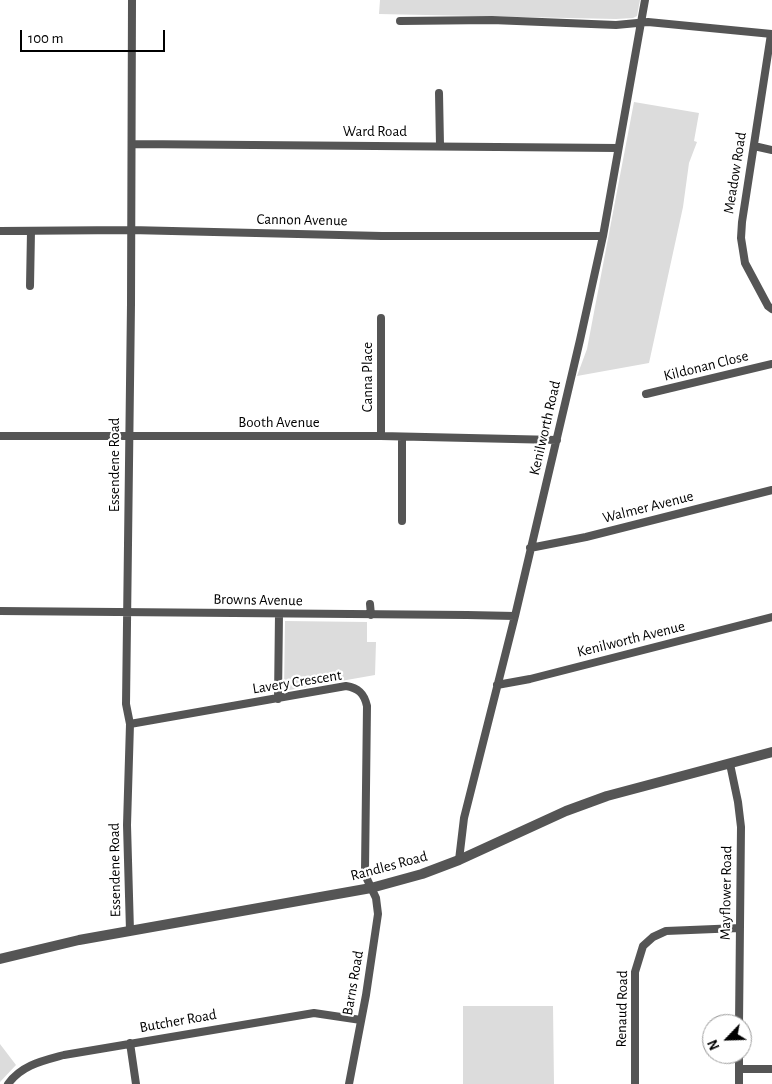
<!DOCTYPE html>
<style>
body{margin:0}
#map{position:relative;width:772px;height:1084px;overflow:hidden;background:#fff;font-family:"Alegreya Sans",sans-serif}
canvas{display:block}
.north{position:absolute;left:702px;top:1014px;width:50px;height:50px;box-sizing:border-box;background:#fff;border:1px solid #999;border-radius:50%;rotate:246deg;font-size:14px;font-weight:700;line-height:20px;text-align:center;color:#000}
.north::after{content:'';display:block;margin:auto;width:18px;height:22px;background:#000;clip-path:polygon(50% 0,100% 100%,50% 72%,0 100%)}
.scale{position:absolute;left:20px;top:30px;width:145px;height:22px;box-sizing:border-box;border:2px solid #000;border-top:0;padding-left:6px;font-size:15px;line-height:18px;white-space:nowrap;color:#000;-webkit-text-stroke:4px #fff;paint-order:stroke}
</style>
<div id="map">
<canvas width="772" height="1084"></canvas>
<div class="north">N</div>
<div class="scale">100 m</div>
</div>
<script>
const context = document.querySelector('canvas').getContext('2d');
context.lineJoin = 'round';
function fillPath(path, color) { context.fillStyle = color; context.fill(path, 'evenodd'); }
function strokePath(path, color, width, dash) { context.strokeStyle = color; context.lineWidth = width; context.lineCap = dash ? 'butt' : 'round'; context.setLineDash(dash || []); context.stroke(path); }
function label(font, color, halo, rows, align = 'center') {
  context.font = font + ' "Alegreya Sans",sans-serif'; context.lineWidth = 4.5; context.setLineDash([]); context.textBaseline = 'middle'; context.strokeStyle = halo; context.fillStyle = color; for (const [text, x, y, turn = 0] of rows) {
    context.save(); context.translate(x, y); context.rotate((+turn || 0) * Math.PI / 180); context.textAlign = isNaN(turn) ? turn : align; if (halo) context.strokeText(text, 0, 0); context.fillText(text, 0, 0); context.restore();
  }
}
const green = new Path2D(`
 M380 0H640L637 16 633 18 616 19 379 14Z
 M634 102 699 113 694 141 697 142 689 163 683 207 649 363 577 376 587 349Z
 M285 621 367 622V642H376L375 675 284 691Z
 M463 1006H553L554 1084H463Z
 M0 1044 16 1065 0 1082Z`);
const minor = new Path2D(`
 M400 21 492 20 616 25 648 22 772 34
 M771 34 742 222 741 238 745 263 768 306 772 309
 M439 93 440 145
 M132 144 618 148
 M754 146 772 150
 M0 231 130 230 382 236H603
 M30 286 31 231
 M381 318V436
 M646 394 772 364
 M0 436H381L557 440
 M402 437V521
 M530 548 586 537 772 490
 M370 604 371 615
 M0 611 467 615 515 616
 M497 685 530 679 772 617
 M278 699 279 614
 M130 724 346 686C358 688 364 693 367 706L365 870 367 879 376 898 378 914 366 995 349 1084
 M730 764 738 802 741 827 739 1024
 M459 860 464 818 515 616 580 340 603 236 645 0
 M130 931 127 825 130 724 126 704 131 304 132 0
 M130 1043 136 1084
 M739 1069H772
 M8 1084C22 1065 42 1061 64 1055L314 1013 361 1020
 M635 1084V972L643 946 653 937 666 931 739 928
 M739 1084V1054`);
const tertiary = new Path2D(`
 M0 959 79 940 371 888 422 874 459 860 566 811 607 796 772 752`);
const streetNames = [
 ["Ward Road",375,131],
 ["Meadow Road",735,173,-81],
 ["Cannon Avenue",302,220,1],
 ["Kildonan Close",706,366,-14],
 ["Canna Place",367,377,-90],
 ["Booth Avenue",279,422],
 ["Kenilworth Road",545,428,-77],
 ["Essendene Road",114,465,-90],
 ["Walmer Avenue",648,507,-14],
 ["Browns Avenue",258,600,1],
 ["Kenilworth Avenue",631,639,-14],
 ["Lavery Crescent",297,682,-9],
 ["Randles Road",389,866,-15],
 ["Essendene Road",115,870,-91],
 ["Mayflower Road",726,893,-89],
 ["Barns Road",353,983,-80],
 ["Renaud Road",622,1009,-89],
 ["Butcher Road",178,1021,-10]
];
fillPath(green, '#dcdcdc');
strokePath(minor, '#555', 8);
strokePath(tertiary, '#555', 10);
label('15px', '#000', '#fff', streetNames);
</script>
